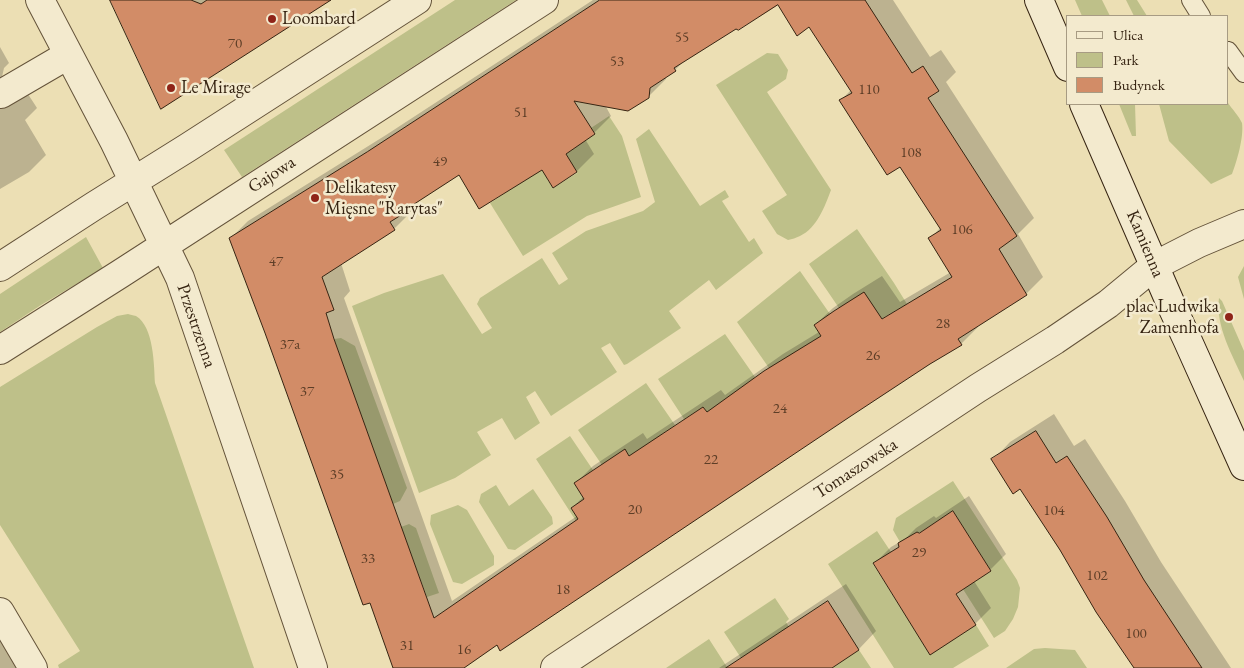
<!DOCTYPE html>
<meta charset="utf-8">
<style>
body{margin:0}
#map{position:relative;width:1244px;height:668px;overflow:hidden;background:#ecdfb4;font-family:"EB Garamond",serif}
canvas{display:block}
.legend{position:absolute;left:1066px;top:15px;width:162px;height:90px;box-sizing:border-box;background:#f3eace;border:1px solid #a79b83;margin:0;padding:6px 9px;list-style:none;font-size:15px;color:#362412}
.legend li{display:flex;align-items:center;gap:10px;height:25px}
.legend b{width:25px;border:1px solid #a79b83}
</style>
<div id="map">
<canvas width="1244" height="668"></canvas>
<ul class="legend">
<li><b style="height:6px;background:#f3eace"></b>Ulica</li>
<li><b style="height:14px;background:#bec089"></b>Park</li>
<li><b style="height:14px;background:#d28c67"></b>Budynek</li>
</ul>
</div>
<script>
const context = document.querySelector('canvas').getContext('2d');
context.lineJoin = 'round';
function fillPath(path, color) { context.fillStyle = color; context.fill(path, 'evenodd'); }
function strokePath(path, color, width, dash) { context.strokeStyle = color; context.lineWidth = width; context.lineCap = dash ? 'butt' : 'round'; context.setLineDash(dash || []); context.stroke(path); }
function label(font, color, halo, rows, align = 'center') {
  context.font = font + ' "EB Garamond",serif'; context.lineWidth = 5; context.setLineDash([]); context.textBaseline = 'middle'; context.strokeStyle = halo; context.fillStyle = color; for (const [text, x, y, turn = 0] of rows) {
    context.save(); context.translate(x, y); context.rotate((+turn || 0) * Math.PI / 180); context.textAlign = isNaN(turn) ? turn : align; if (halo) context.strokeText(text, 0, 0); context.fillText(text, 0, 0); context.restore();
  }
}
const green = new Path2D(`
 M455 0H516L242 177 224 150Z
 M1075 0H1102L1110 16H1082Z
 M1126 0H1137L1147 16H1134Z
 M767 53 778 54 788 70 786 79 767 92 831 190C825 206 817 228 800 236 796 238 792 239 788 240L777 234 762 211 787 195 716 85Z
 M1228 103C1232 109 1239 116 1242 123 1244 137 1237 161 1232 174L1211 184 1169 141 1159 104Z
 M1119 104H1135L1136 136H1132Z
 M609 116 622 136 641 197 587 216 523 256 490 203 540 170 547 169V179L553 188 577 173 566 154 594 134 591 128Z
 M649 129 700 206 725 190 729 197 722 201 749 242 754 238 763 253 716 290 709 280 669 311 681 328 627 364 624 365 610 343 601 348 617 372 551 416 535 391 526 397 540 423 515 440 502 418 477 432 491 455 455 478 419 493 352 306 384 293 443 274 482 334 492 328 477 304 480 298 542 258 559 285 568 279 552 253 586 231 643 211 655 202 636 139Z
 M857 229 894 283 907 304 881 319 839 308 809 264Z
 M86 237 103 268 41 305 0 332V294Z
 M1244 266V299L1238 277Z
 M800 271 830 314 814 325 827 346 769 368 737 322Z
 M1219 298 1222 301 1244 351V381C1233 356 1215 326 1219 298Z
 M128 314C130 315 133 315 136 316 154 327 154 365 155 383L254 668H59L58 665 80 651 0 525V387L97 327 117 316Z
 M725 334 755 377 711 418 703 407 684 419 658 379Z
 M341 338 355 346 407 488 400 501 393 504 334 339Z
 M646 383 675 425 662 434 670 445 635 465 625 450 602 465 578 430Z
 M570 436 593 470 574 483 584 499 571 508 579 519 576 521 536 459Z
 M953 481 1017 580 1020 588 1018 607 1013 619 1005 631 994 638 961 586 974 582 991 571 953 511 919 533 917 532 900 542 893 530 896 518Z
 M496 485 509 506 533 489 552 517 553 524 515 550 508 549 479 502 481 494Z
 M458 505 467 510 494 556V565L462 584 453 582 430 524 431 515Z
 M409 524 416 528 439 593 427 597 401 527Z
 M877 531 891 552 873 564 930 654 976 625 989 646 953 668H894L828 564Z
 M775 598 789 619 786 622 789 627 741 658 724 632Z
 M709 639 727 667 726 668H666Z
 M1045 648 1075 650 1087 668H1006L1034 649Z
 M859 650 871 668H832Z`);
const shadow = new Path2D(`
 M111 0H329L161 107Z
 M593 0H893L930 57 941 50 956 72 946 82 1034 218 1018 234 1043 277 1026 294 977 325 978 327 961 344 850 415 462 668H395L370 602 231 238 248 221 386 135ZM778 3 810 26 851 90 840 101 900 166 940 228 930 239 951 272 900 302 882 276 853 294 833 308 815 325 819 332 783 354 725 395 721 390 647 439 643 433 593 466 576 483 584 496 572 508 577 516 452 601 344 298 350 291 341 263 394 229 412 211 409 207 460 174 542 168 576 172 594 154 585 139 594 133 611 116 605 105 648 97 666 79V76L675 70 687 58Z
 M0 47 9 63 4 68 2 77 4 84 26 91 37 108 25 120 46 155 29 172 0 189Z
 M1054 414 1074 446 1085 439 1125 501 1161 562 1231 668H1135L1020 488 993 460 1010 442Z
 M969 496 1006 554 990 570 974 581 991 608 975 624 875 563 891 547 905 539 916 528 934 516 936 518Z
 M846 584 876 631 859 649 829 668H719Z
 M0 633 21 668H0Z`);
const building = new Path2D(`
 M110 0H191L201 4 207 0H331L161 109Z
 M600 0H865L912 73 923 66 939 91 928 98 1017 236 999 249 1027 295 958 339 962 345 930 364 851 416 500 651 497 645 464 668H393L370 603 363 605 265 333 229 238 367 152ZM778 5 797 36 809 27 852 93 839 100 887 175 900 167 941 230 928 238 952 277 882 319 864 292 834 311 814 325 821 336 764 371 707 412 703 407 629 456 625 449 574 483 584 499 571 508 578 519 434 618 334 339 326 313 334 310 322 277 395 230 390 222 406 212 405 210 459 175 479 209 542 170 553 188 577 172 566 154 595 134 574 101 628 111 649 98 650 88 676 71 674 68 736 29 738 30Z
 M1036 431 1056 463 1067 456 1107 517 1144 580 1202 668H1134L1096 612 1060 550 1020 489 1013 494 991 459Z
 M953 511 991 571 956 594 976 625 930 655 873 563 899 547 898 543 917 532 919 533Z
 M828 601 859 650 832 668H726Z`);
const lane = new Path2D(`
 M1191 0 1201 16
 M1228 51 1244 73`);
const street = new Path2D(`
 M40 0 114 141 180 278 313 668
 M1 94 68 55
 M0 267 94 206 187 148 417 0
 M0 350 120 274 544 0
 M0 612 33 668
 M555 668 978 388 1055 340 1108 304 1154 266 1199 243 1244 224`);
const secondary = new Path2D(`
 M1039 0 1068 67
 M1084 104 1173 309 1187 339 1244 466`);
const markers = [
 [272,19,5,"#8f2418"],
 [171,88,5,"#8f2418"],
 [315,198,5,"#8f2418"],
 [1229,317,5,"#8f2418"]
];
const numberNames = [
 ["55",682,38],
 ["70",235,44],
 ["53",617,62],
 ["110",869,90],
 ["51",521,113],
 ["108",911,153],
 ["49",440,162],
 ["106",962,230],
 ["47",276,262],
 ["28",943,324],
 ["37a",290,345],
 ["26",873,356],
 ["37",307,392],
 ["24",780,409],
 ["22",711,460],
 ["35",337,475],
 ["20",635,510],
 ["104",1054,511],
 ["29",919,553],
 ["33",368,559],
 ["102",1097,576],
 ["18",563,590],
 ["100",1136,634],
 ["31",407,646],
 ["16",464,650]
];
const poiNames = [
 ["Loombard",282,19],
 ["Le Mirage",181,88],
 ["Delikatesy",325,188],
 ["Mięsne \"Rarytas\"",325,209],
 ["plac Ludwika",1219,307,"right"],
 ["Zamenhofa",1219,328,"right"]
];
const streetNames = [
 ["Gajowa",272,175,-33],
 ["Kamienna",1145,244,67],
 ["Przestrzenna",196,326,71],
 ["Tomaszowska",856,469,-33]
];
fillPath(green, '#bec089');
fillPath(shadow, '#0003');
fillPath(building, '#d28c67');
strokePath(building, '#362412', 1);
strokePath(lane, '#64533a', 20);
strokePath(street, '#64533a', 30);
strokePath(secondary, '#362412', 30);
strokePath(lane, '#f3eace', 18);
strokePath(street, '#f3eace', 28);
strokePath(secondary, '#f3eace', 28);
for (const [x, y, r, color] of markers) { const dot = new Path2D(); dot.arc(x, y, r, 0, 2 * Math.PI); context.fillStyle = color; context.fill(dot); strokePath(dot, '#f3eace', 2); }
label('15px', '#5d3e27', null, numberNames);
label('18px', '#362412', '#f3eace', poiNames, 'left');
label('18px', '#362412', '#f3eace', streetNames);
</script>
